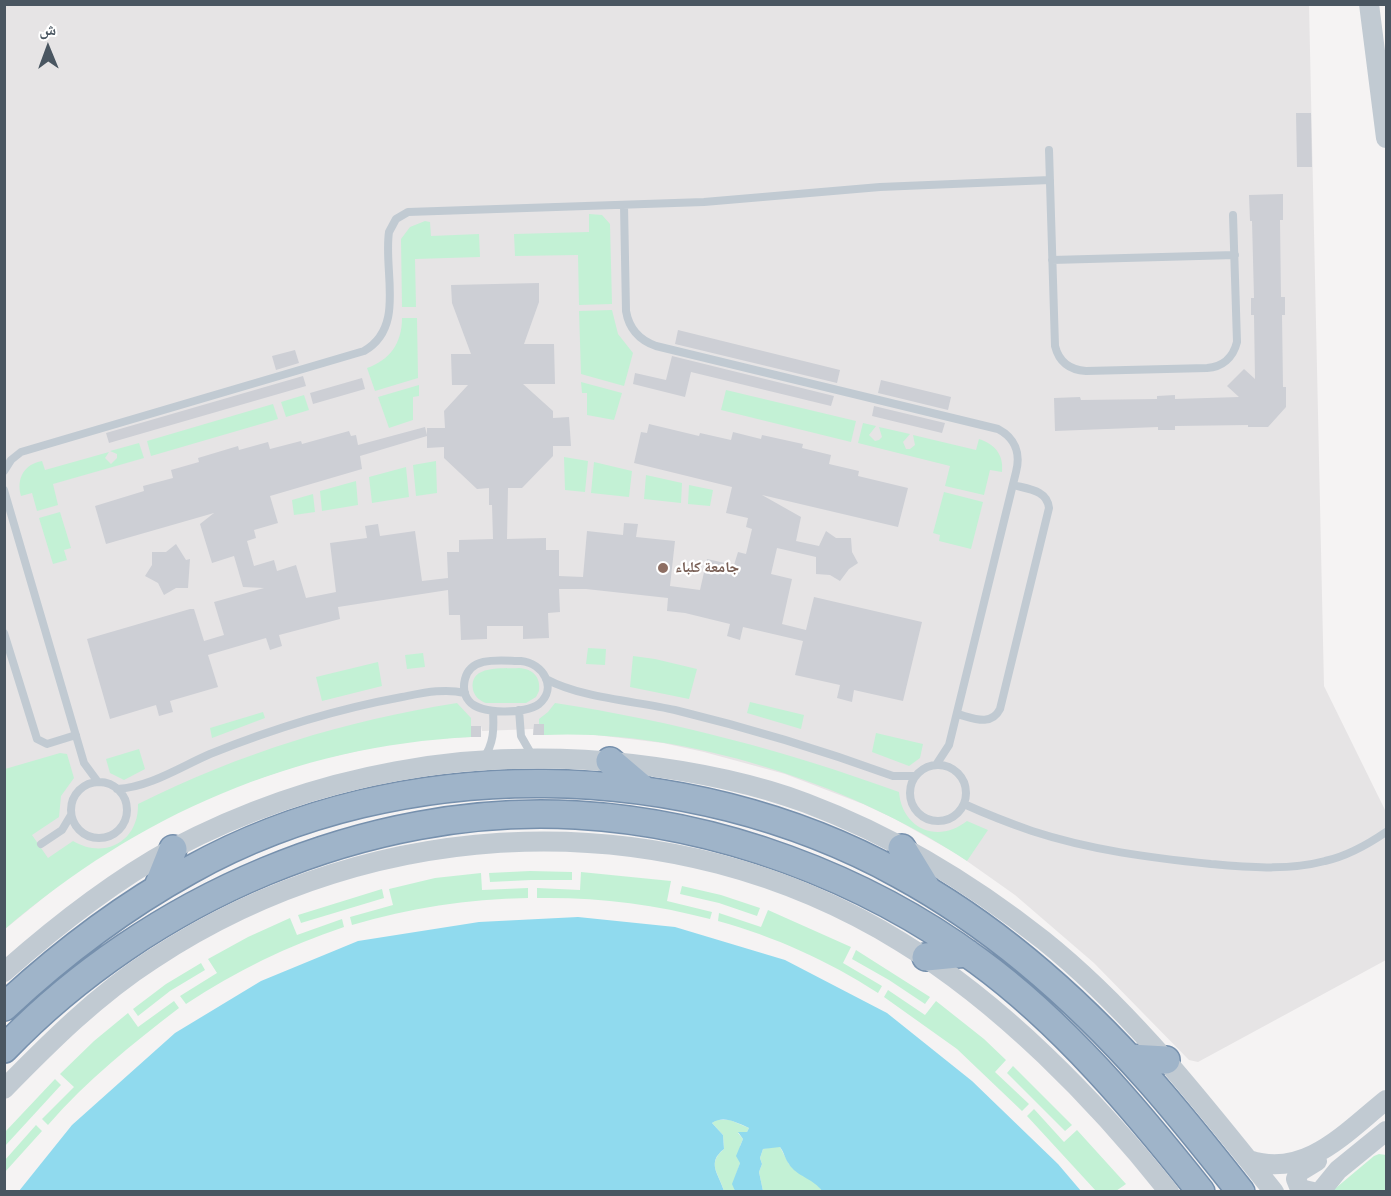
<!DOCTYPE html>
<meta charset="utf-8">
<style>
body{margin:0}
#map{position:relative;width:1391px;height:1196px;overflow:hidden;background:#f5f3f3;font-family:"DM Sans","Noto Naskh Arabic",sans-serif}
canvas{display:block}
.frame{position:absolute;inset:0;border:6px solid #4a5661;pointer-events:none}
.north{position:absolute;left:18px;top:18px;width:60px;height:60px;-webkit-text-stroke:4px #fff;paint-order:stroke;rotate:359deg;font-size:16px;font-weight:700;line-height:24px;text-align:center;color:#4a5661}
.north::after{content:'';display:block;margin:auto;width:21px;height:27px;background:#4a5661;clip-path:polygon(50% 0,100% 100%,50% 72%,0 100%)}
</style>
<div id="map">
<canvas width="1391" height="1196"></canvas>
<div class="frame"></div>
<div class="north">ش</div>
</div>
<script>
const context = document.querySelector('canvas').getContext('2d');
context.lineJoin = 'round';
function fillPath(path, color) { context.fillStyle = color; context.fill(path, 'evenodd'); }
function strokePath(path, color, width, dash) { context.strokeStyle = color; context.lineWidth = width; context.lineCap = dash ? 'butt' : 'round'; context.setLineDash(dash || []); context.stroke(path); }
function label(font, color, halo, rows, align = 'center') {
  context.font = font + ' "DM Sans","Noto Naskh Arabic",sans-serif'; context.lineWidth = 4.5; context.setLineDash([]); context.textBaseline = 'middle'; context.strokeStyle = halo; context.fillStyle = color; for (const [text, x, y, turn = 0] of rows) {
    context.save(); context.translate(x, y); context.rotate((+turn || 0) * Math.PI / 180); context.textAlign = isNaN(turn) ? turn : align; if (halo) context.strokeText(text, 0, 0); context.fillText(text, 0, 0); context.restore();
  }
}
const education = new Path2D(`
 M5 5H1309L1324 686 1386 812V960L1198 1062 1189 1060 1094 963 1015 895 957 854 895 819 863 804 785 774 704 752 663 743 579 733 534 735 533 729 482 731 481 726H471V737L430 739 390 744 312 761 237 786 200 802 164 819 95 859 63 882 5 929Z`);
const green = new Path2D(`
 M589 214 602 215 610 224 612 304 579 305 578 255 515 256 514 234 589 232Z
 M425 221 430 222 431 236 479 234 480 257 415 259 416 307H402L401 239 410 227Z
 M612 310 618 334 633 353 624 386 581 374 579 311Z
 M402 318H417L418 378 375 391 367 368C390 360 402 343 402 318Z
 M581 382 622 393 614 420 587 415V393H582Z
 M419 385V396L413 397V420L389 428 378 397Z
 M726 390 856 421 851 442 721 410Z
 M304 395 309 410 286 417 281 402Z
 M273 404 278 419 151 456 147 441Z
 M863 423 876 426 869 435 875 441 879 440 882 437 879 427 910 434 903 442 906 449H910L915 445 913 435 976 450 979 439C995 444 1004 455 1002 472L990 470 984 495 945 486 950 466 858 443Z
 M139 443 144 458 53 484 58 505 37 511 32 493 21 496C16 479 24 464 42 461L45 470 109 452 105 458 111 464 117 458V454L110 451Z
 M564 457 588 461 585 492 565 490Z
 M436 461 437 493 416 496 413 465Z
 M594 462 632 471 629 497 591 493Z
 M406 467 409 497 372 503 369 477Z
 M646 475 682 483 681 503 644 499Z
 M356 481 358 505 322 511 320 491Z
 M689 485 713 490 710 506 688 504Z
 M944 492 983 502 971 549 939 541 940 535 933 533Z
 M313 494 315 512 294 515 292 500Z
 M60 512 71 548 64 550 67 560 53 564 39 518Z
 M588 648 606 649 605 665 586 664Z
 M423 653 425 667 407 669 405 655Z
 M633 656 655 659 697 669 689 699 630 687Z
 M378 662 382 686 322 701 316 677Z
 M519 668C533 669 541 677 539 691L536 697 526 703H486C480 701 475 697 473 690 468 664 504 669 519 668Z
 M750 702 804 715 801 729 747 713Z
 M457 703 471 718V737C294 746 138 815 5 929V769L60 753 67 754 74 778 61 796 59 817 32 835 48 858 73 841C105 860 139 841 138 804 241 753 343 721 457 703Z
 M555 703C673 721 786 751 899 792 902 829 938 844 967 821L988 830 967 861C853 784 682 728 544 735V724H539V719L548 712Z
 M263 712 265 718 212 738 210 728Z
 M876 733 923 744 920 758 909 766 872 752Z
 M139 749 145 769 124 780 110 773 106 759Z
 M530 871 572 872V880H531L490 882 489 873Z
 M581 872 671 881 667 901 712 912 710 919C653 904 597 897 537 898V888L580 890Z
 M481 873 482 890 528 888V898C467 899 410 908 352 925L350 917 393 905 389 889 435 878Z
 M682 886 721 895 760 908 757 916 719 903 680 894Z
 M382 889 384 898 301 923 298 915Z
 M768 910 851 947 843 963 882 986 878 993C827 960 775 937 718 921L719 913 761 927Z
 M290 918 297 935 342 919 344 927C287 946 236 971 186 1004L180 996 217 973 208 959 248 937Z
 M856 950 930 997 925 1004 889 980 852 959Z
 M201 963 205 970 170 991 138 1016 133 1009 166 984Z
 M888 990 925 1015 936 1001 984 1039 1006 1060 995 1072 1029 1104 1022 1111 957 1049 884 997Z
 M174 1001 179 1008C132 1044 87 1080 48 1125L42 1119 74 1087 60 1074 94 1041 128 1013 138 1027Z
 M1013 1066 1072 1125 1065 1131 1007 1073Z
 M55 1079 61 1085 5 1146V1132Z
 M1034 1109 1064 1142 1077 1130 1126 1184 1116 1191H1096L1027 1116Z
 M716 1120H730L749 1128 747 1132 738 1133 743 1139 740 1146V1163L733 1184 735 1191H724C719 1173 706 1164 724 1149L723 1135 712 1123Z
 M36 1125 42 1131 5 1172V1160Z
 M773 1147H780L789 1164 817 1184 822 1191H763L759 1172 762 1164 760 1158 763 1149Z
 M1379 1154 1386 1155V1191L1331 1192 1374 1156Z`);
const water = new Path2D(`
 M578 917 675 927 785 960 887 1013 972 1081 1058 1164 1081 1191H822C814 1179 796 1176 789 1164 785 1159 784 1152 780 1147L763 1149 760 1158 762 1164 759 1172 763 1191H735L732 1184 740 1163 736 1156 743 1139 738 1132H747L749 1128C737 1123 724 1115 712 1123L723 1135 724 1149C706 1163 719 1174 724 1191H19L72 1125 175 1033 261 981 358 941 479 922Z`);
const building = new Path2D(`
 M1296 113H1311L1312 167H1297Z
 M1283 194V220H1280L1281 297H1285V315H1282L1283 387H1286V407L1268 427H1248V425L1175 426V430H1158V427L1055 431 1054 398 1080 397 1081 400 1157 399V396L1175 395V399L1239 397 1227 386 1244 369 1255 379 1254 315H1251V298H1254L1252 221H1250L1249 195Z
 M539 283V302L524 344H554L555 384H523L553 411V418L569 417 571 446H553V456L522 488H508L507 539 546 538V550H559V576L583 577 587 531 623 535 624 523 638 524 636 537 675 541 670 586 700 590 707 559 734 565 738 552 746 554 752 529 746 527 748 518 726 513 732 487 634 463 641 432 647 433 649 424 699 436 700 433 731 440 733 432 761 439 762 435 803 444 802 448 831 455 829 464 859 471 858 476 908 488 898 527 762 495 801 517 796 541 819 546 826 531 836 538H851L852 552 858 563 849 569 840 581 830 575 816 574V557L777 548 771 574 792 579 782 624 806 630 814 597 922 622 903 701 854 690 852 702 837 698 840 685 795 675 803 641 743 627 740 640 727 636 730 624 685 613 667 611 668 598 586 589H559L560 612 548 613 549 638 523 639V626H487V639L461 640 460 615H449L448 590 338 607 340 619 279 635 282 646 270 650 266 638 208 655 218 687 170 701 173 712 159 716 156 705 110 719 87 639 190 609H194L204 641 224 635 214 602 264 588 243 587 234 556 212 563 200 524 214 513 106 544 95 506 144 491 143 486 173 478 171 470 199 462 198 458 238 446 239 450 268 442 270 449 301 441 302 444 349 431 351 436 356 435 358 445 425 427 427 435V428H445L444 411 468 385H452L451 354H471L452 303 451 285ZM427 436V448L444 447V458L477 489 489 488V505H492L493 539 459 540V552H447L448 578 422 581 415 531 380 536 378 524 365 526 367 538 330 543 336 592 306 598 296 565 277 571 274 560 254 566 247 541 256 538 254 530 278 523 270 496 362 469 360 456Z
 M678 330 840 370 837 383 675 344Z
 M295 350 299 363 276 370 272 356Z
 M672 356 834 396 831 406 691 372 685 397 633 384 635 373 666 380Z
 M303 376 306 386 109 443 106 433Z
 M362 378 365 389 313 404 310 393Z
 M881 380 951 397 948 410 878 393Z
 M874 406 945 423 942 433 872 416Z
 M176 544 186 560 190 559 188 588H176L164 595 158 583 145 576 152 565V552H166Z
 M534 724H544V735H533Z
 M471 726H481V737H471Z`);
const service = new Path2D(`
 M1049 150 1055 346C1059 362 1070 370 1086 371L1207 368C1222 367 1233 358 1237 342L1233 215
 M624 205 626 311C629 329 639 340 656 346L998 429C1015 438 1021 453 1016 472L949 745 936 765
 M1052 260 1235 255
 M4 471 11 460 21 452 364 351C406 327 383 272 389 232L396 219 408 212 704 202 880 187 1050 180
 M4 490 84 763 98 782
 M4 633 37 739 47 744 76 735
 M521 661C543 663 558 688 539 704 526 714 480 715 469 701 464 695 463 687 465 679 471 655 503 661 521 661Z
 M546 679C581 698 635 701 675 710 749 728 822 750 893 776H915
 M519 710 521 736 533 757
 M957 714C973 718 991 727 1000 709L1049 508C1047 490 1028 489 1013 485
 M483 759C494 744 494 729 493 711
 M910 793a28 28 0 1 1 56 0a28 28 0 1 1-56 0Z
 M71 810a28 28 0 1 1 56 0a28 28 0 1 1-56 0Z
 M117 789C150 787 180 767 210 754 272 729 337 709 402 697 423 693 444 688 465 693
 M964 804C986 814 1009 823 1032 831 1090 850 1151 858 1211 864 1250 867 1287 871 1325 861 1348 856 1367 845 1386 832
 M41 844 62 830 71 815`);
const tertiary = new Path2D(`
 M1369 4 1386 138
 M4 972C56 926 112 882 172 849 316 773 472 746 632 764 692 771 750 782 806 803 891 835 972 884 1043 940 1133 1012 1202 1103 1274 1192
 M4 1089C50 1042 97 995 153 959 377 811 671 800 901 942 1001 1003 1096 1100 1169 1192
 M1249 1160C1305 1179 1346 1132 1386 1100
 M1313 1192 1300 1189 1296 1179 1299 1172 1317 1161
 M1320 1192 1338 1170 1386 1131`);
const trunk = new Path2D(`
 M610 761 644 790
 M902 848 927 889
 M157 889 173 849
 M926 957 967 953
 M4 1007C61 954 123 907 190 870 403 751 687 757 899 874 993 925 1078 1000 1149 1080 1181 1116 1211 1154 1241 1192
 M4 1049C148 899 367 803 576 815 718 823 864 877 978 961 1063 1023 1136 1110 1201 1192
 M1130 1058 1166 1060`);
const markers = [
 [663,568,6,"#8d6e63"]
];
const educationNames = [
 ["جامعة كلباء",675,568]
];
fillPath(education, '#e6e4e5');
fillPath(green, '#c3f1d5');
fillPath(water, '#90daee');
fillPath(building, '#cdcfd5');
strokePath(trunk, '#7690ad', 30);
strokePath(service, '#c1cad2', 8);
strokePath(tertiary, '#c1cad2', 20);
strokePath(trunk, '#9fb4c9', 27);
for (const [x, y, r, color] of markers) { const dot = new Path2D(); dot.arc(x, y, r, 0, 2 * Math.PI); context.fillStyle = color; context.fill(dot); strokePath(dot, '#fff', 2); }
label('bold 15px', '#785e54', '#fff', educationNames, 'left');
</script>
